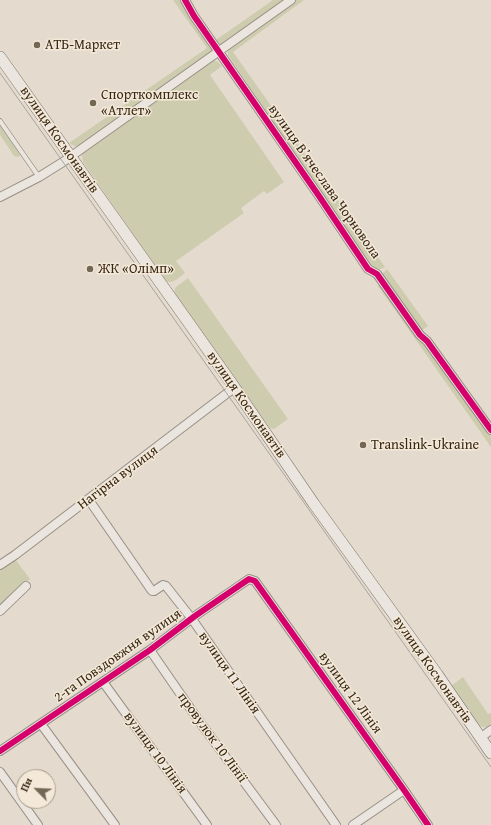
<!DOCTYPE html>
<meta charset="utf-8">
<style>
body{margin:0}
#map{position:relative;width:491px;height:825px;overflow:hidden;background:#e4dbce;font-family:"Gentium Book Plus",serif}
canvas{display:block}
.north{position:absolute;left:16px;top:769px;width:40px;height:40px;box-sizing:border-box;background:#f4e9d9;border:1px solid #a99c8a;border-radius:50%;rotate:294deg;font-size:11px;font-weight:700;line-height:16px;text-align:center;color:#382813}
.north::after{content:'';display:block;margin:auto;width:14px;height:18px;background:#746754;clip-path:polygon(50% 0,100% 100%,50% 72%,0 100%)}
</style>
<div id="map">
<canvas width="491" height="825"></canvas>
<div class="north">Пн</div>
</div>
<script>
const context = document.querySelector('canvas').getContext('2d');
context.lineJoin = 'round';
function fillPath(path, color) { context.fillStyle = color; context.fill(path, 'evenodd'); }
function strokePath(path, color, width, dash) { context.strokeStyle = color; context.lineWidth = width; context.lineCap = dash ? 'butt' : 'round'; context.setLineDash(dash || []); context.stroke(path); }
function label(font, color, halo, rows, align = 'center') {
  context.font = font + ' "Gentium Book Plus",serif'; context.lineWidth = 3; context.setLineDash([]); context.textBaseline = 'middle'; context.strokeStyle = halo; context.fillStyle = color; for (const [text, x, y, turn = 0] of rows) {
    context.save(); context.translate(x, y); context.rotate((+turn || 0) * Math.PI / 180); context.textAlign = isNaN(turn) ? turn : align; if (halo) context.strokeText(text, 0, 0); context.fillText(text, 0, 0); context.restore();
  }
}
const green = new Path2D(`
 M173 0H182L214 51 79 146H75L69 143 207 48Z
 M273 0H286L223 45C220 45 219 43 216 40Z
 M296 0H304L233 52 385 267 379 270 373 269 228 55V52L230 46Z
 M213 60 218 62 222 66 210 75 284 182 267 194 264 191 241 208 244 213 176 261 185 273C179 277 173 285 166 281L83 162 82 155 84 151Z
 M0 124 20 152 21 155 18 157 14 156 0 135Z
 M387 269 428 326 422 330 381 275Z
 M188 278 288 419 274 429 270 428 269 427 174 293 175 288Z
 M379 285H381L425 343 491 436V447L378 286Z
 M15 559 30 579 0 608V568Z
 M463 677 488 714 491 713V725C486 728 482 728 477 724L451 686Z`);
const service = new Path2D(`
 M0 121 39 177`);
const minor = new Path2D(`
 M185 0 194 16 319 196 368 269 377 274 420 335 427 341 491 430
 M0 197 39 177 63 162 291 0
 M89 500 152 591H154L163 585 166 586 192 619 336 825
 M0 565 15 555 234 388
 M0 611 26 586
 M150 650 199 721 276 825
 M103 682 207 825
 M41 724 115 825
 M480 738 491 730
 M0 751 150 650 195 616 249 579 255 581 404 790 428 825
 M0 772 38 825
 M353 825 404 790`);
const secondary = new Path2D(`
 M0 57 230 381 314 504 437 674 491 753`);
const tram = new Path2D(`
 M0 73 491 767`);
const cycleway = new Path2D(`
 M185 0 194 16 319 196 368 269 377 274 420 335 427 341 491 430
 M0 751 150 650 195 616 249 579 255 581 404 790 428 825`);
const markers = [
 [37,45,4,"#746754"],
 [93,103,4,"#746754"],
 [90,269,4,"#746754"],
 [363,445,4,"#746754"]
];
const poiNames = [
 ["АТБ-Маркет",45,45],
 ["Спорткомплекс",101,95],
 ["«Атлет»",101,111],
 ["ЖК «Олімп»",98,269],
 ["Translink-Ukraine",371,445]
];
const streetNames = [
 ["вулиця Космонавтів",59,140,55],
 ["вулиця Вʼячеслава Чорновола",324,182,55],
 ["вулиця Космонавтів",246,405,55],
 ["Нагірна вулиця",118,478,-37],
 ["2-га Повздовжня вулиця",118,656,-35],
 ["вулиця Космонавтів",432,670,55],
 ["вулиця 11 Лінія",229,673,55],
 ["вулиця 12 Лінія",350,693,54],
 ["провулок 10 Лінії",212,738,54],
 ["вулиця 10 Лінія",155,753,54]
];
fillPath(green, '#cdccae');
strokePath(service, '#989086', 5.5);
strokePath(minor, '#989086', 10);
strokePath(secondary, '#7f776e', 12);
strokePath(service, '#eae5df', 4);
strokePath(minor, '#eae5df', 8);
strokePath(secondary, '#eae5df', 11);
strokePath(tram, '#a9a49d', 1);
strokePath(cycleway, '#d6006c', 6);
for (const [x, y, r, color] of markers) { const dot = new Path2D(); dot.arc(x, y, r, 0, 2 * Math.PI); context.fillStyle = color; context.fill(dot); strokePath(dot, '#f4e9d9', 1.5); }
label('14px', '#382813', '#f4e9d9', poiNames, 'left');
label('14px', '#382813', '#f4e9d9', streetNames);
</script>
